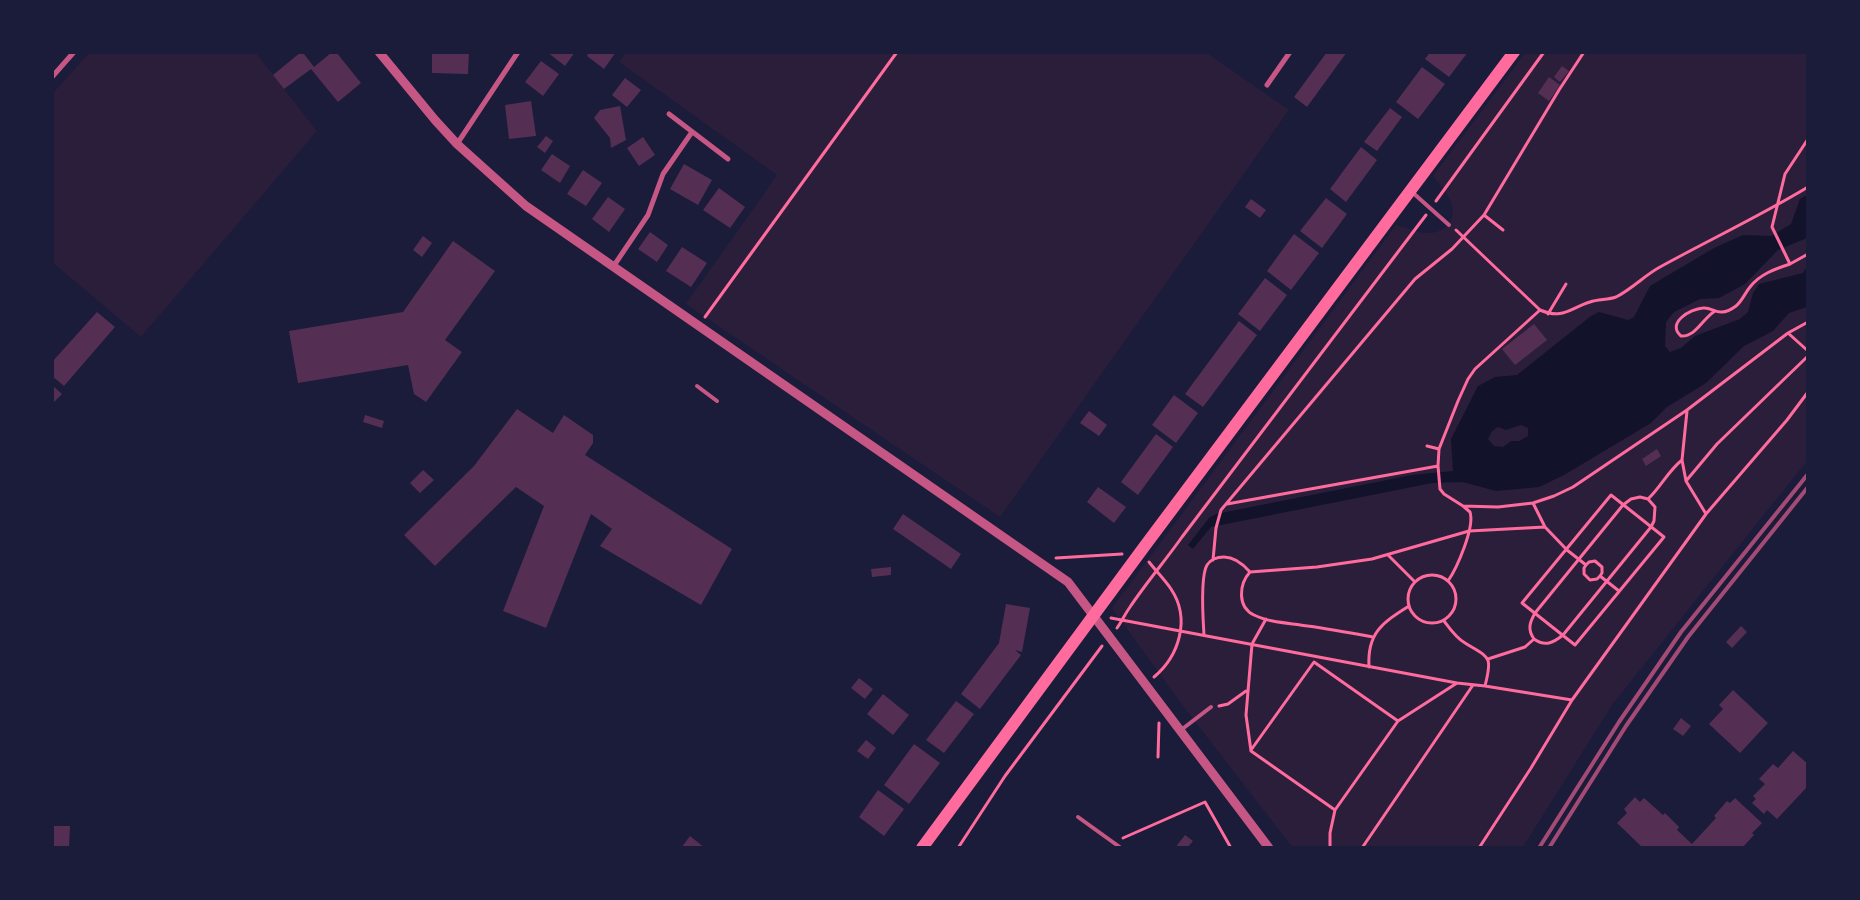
<!DOCTYPE html>
<style>
body{margin:0}
#map{position:relative;width:1860px;height:900px;overflow:hidden;background:#1b1b3a;font-family:"DejaVu Sans",sans-serif}
canvas{display:block}
.frame{position:absolute;inset:0;border:54px solid #1b1b3a;pointer-events:none}
</style>
<div id="map">
<canvas width="1860" height="900"></canvas>
<div class="frame"></div>
</div>
<script>
const context = document.querySelector('canvas').getContext('2d');
context.lineJoin = 'round';
function fillPath(path, color) { context.fillStyle = color; context.fill(path, 'evenodd'); }
function strokePath(path, color, width, dash) { context.strokeStyle = color; context.lineWidth = width; context.lineCap = dash ? 'butt' : 'round'; context.setLineDash(dash || []); context.stroke(path); }
const green = new Path2D(`
 M626 52 1207 53 1289 110 1000 517 686 304 777 175 619 62Z
 M89 53H256L317 131 141 337 53 263V93Z
 M1525 53H1807V461L1612 705 1523 847H1292L1183 706 1112 608 1396 225C1404 227 1411 230 1419 232 1439 237 1459 224 1451 202 1447 192 1439 184 1433 176Z`);
const water = new Path2D(`
 M1807 195V238L1778 250 1745 284 1719 298 1700 299 1674 312 1666 322 1665 346 1670 352 1681 348 1695 336 1740 319 1748 312 1753 293 1759 284 1803 273 1807 267V307L1789 313 1773 331 1744 346 1706 383 1667 407 1651 423 1564 475 1539 487 1496 491 1463 482 1432 483 1211 527 1193 549 1188 545 1209 518 1216 514 1412 475 1453 471 1451 439 1478 386 1495 377 1517 375 1591 316 1599 312 1628 320 1634 317 1650 286 1714 248 1743 235 1771 236 1791 224 1800 199ZM1521 425 1528 428V436L1519 441H1511L1503 447 1494 446 1488 439 1492 431 1498 427 1506 430Z`);
const building = new Path2D(`
 M301 52H307L304 54 314 67 332 52H336L361 83 338 102 311 69 284 89 273 75Z
 M432 52H469L468 74 432 73Z
 M547 52H575L565 66Z
 M589 52H616L604 69 587 56Z
 M1327 52H1347L1307 107 1294 97Z
 M1430 52H1468L1449 77 1425 59Z
 M541 61 559 74 543 96 525 82Z
 M1562 66 1569 71 1560 82 1554 77Z
 M1422 67 1445 84 1418 119 1396 102Z
 M1549 77 1560 85 1549 101 1538 93Z
 M625 78 641 90 627 107 612 95Z
 M531 101 536 136 509 139 505 105Z
 M620 106 626 140 611 148 610 138 594 118 600 110Z
 M1390 108 1402 117 1377 151 1364 142Z
 M546 136 553 141 545 153 537 147Z
 M643 137 655 155 639 166 627 148Z
 M1361 147 1377 160 1346 202 1330 189Z
 M552 154 570 166 560 183 541 170Z
 M684 164 712 180 698 205 670 189Z
 M583 170 602 183 586 206 567 194Z
 M719 188 745 207 730 228 703 210Z
 M608 197 625 209 609 232 592 219Z
 M1326 198 1347 214 1322 248 1300 231Z
 M1251 199 1266 210 1260 218 1245 207Z
 M650 232 668 245 657 262 638 249Z
 M1294 234 1319 253 1291 290 1267 271Z
 M423 236 432 243 422 257 413 250Z
 M453 241 495 271 445 340 462 352 426 402 414 394 408 365 298 383 289 331 403 312Z
 M682 247 707 263 691 287 666 271Z
 M1265 278 1287 295 1260 331 1238 314Z
 M97 312 115 327 64 386 52 376V362Z
 M1239 321 1257 335 1203 407 1185 394Z
 M1534 324 1547 340 1515 365 1502 349Z
 M52 385 62 394 52 404Z
 M1174 395 1198 413 1176 443 1152 425Z
 M517 409 553 433 564 415 593 435V443L585 455 732 549 701 605 600 546 612 529 591 514 546 628 503 611 544 506 516 487 435 566 404 535 474 466Z
 M1089 411 1107 425 1099 436 1080 423Z
 M365 415 384 421 382 428 363 422Z
 M1156 434 1173 447 1138 495 1121 482Z
 M1657 449 1661 456 1646 466 1642 459Z
 M423 470 434 480 420 493 410 483Z
 M1098 487 1126 507 1114 523 1087 502Z
 M903 514 961 554 951 569 893 529Z
 M891 567V575L872 577 871 569Z
 M1006 604 1030 608 1022 652 1015 650 1021 655 980 709 961 694 999 643Z
 M1741 626 1747 632 1732 648 1726 642Z
 M859 678 873 689 865 699 851 688Z
 M1733 690 1768 723 1740 753 1709 724 1723 709 1719 705Z
 M883 694 909 715 893 735 867 714Z
 M956 701 974 714 944 753 926 740Z
 M1681 718 1691 726 1683 736 1673 729Z
 M866 740 876 748 868 759 857 751Z
 M914 744 940 763 909 804 884 785Z
 M1793 751 1808 764V786L1777 819 1767 810 1764 814 1752 803 1756 799 1753 796 1765 784 1759 779 1773 764 1778 768Z
 M878 790 904 809 884 836 859 817Z
 M1635 797 1640 802 1644 798 1663 815 1665 813 1679 827 1677 830 1692 844 1716 818 1714 816 1727 801 1730 803 1735 798 1762 823 1752 833 1754 835 1742 848H1643L1617 823 1627 813 1624 809Z
 M52 826H70L69 848H52Z
 M1185 835 1193 841 1187 848H1175Z
 M690 836 705 848H681Z`);
const path = new Path2D(`
 M1808 139 1785 174 1772 227 1790 264 1808 254
 M1436 201 1544 52
 M1484 215 1503 230
 M1456 230 1540 310C1563 320 1570 308 1590 302 1598 299 1608 300 1616 297 1632 289 1645 275 1660 267 1709 240 1760 216 1808 187
 M1540 310 1475 369 1468 379 1458 401 1439 449 1438 466 1440 489 1444 494 1463 506 1498 507 1533 503 1554 496 1573 487 1687 410 1788 333 1808 322
 M1715 311C1703 318 1696 337 1681 336 1666 323 1690 309 1703 308 1710 307 1716 313 1722 312 1727 312 1732 309 1736 306 1742 301 1745 293 1750 287 1760 274 1775 269 1790 264
 M1548 314 1566 284
 M705 317 897 52
 M1788 333 1808 351
 M1687 411 1682 460 1686 481 1706 514
 M1427 446 1439 449
 M1686 481 1717 444 1808 356
 M1611 495 1664 537 1575 645 1522 603Z
 M1640 497 1648 499 1655 507 1654 521 1651 527 1563 635C1553 643 1545 647 1534 639 1527 629 1530 622 1535 613L1623 505 1631 499Z
 M1648 499C1661 487 1668 471 1682 460
 M1533 503 1545 527 1567 550 1586 565 1589 562 1595 561 1602 567V573L1600 576 1619 591
 M1227 504 1438 466
 M1388 555 1415 582
 M1056 558 1122 554
 M1213 560 1216 528 1221 510 1415 279 1452 249 1484 215 1559 90 1584 52
 M1149 562C1156 571 1165 580 1171 589 1191 619 1179 656 1154 677
 M1586 565 1584 568V574L1590 580 1597 579 1600 576
 M1250 572C1239 584 1237 607 1254 615 1270 623 1291 623 1308 626 1329 629 1351 633 1373 637
 M1408 599a24 24 0 1 1 48 0a24 24 0 1 1-48 0Z
 M1448 581C1457 568 1475 527 1470 512L1463 506
 M1111 618 1457 683 1485 686 1572 700 1706 514 1787 420 1808 392
 M1266 619 1252 644 1246 715 1251 751 1335 810 1398 721
 M1444 621C1450 629 1456 638 1465 643 1489 658 1493 655 1485 686
 M1117 628C1122 621 1125 614 1130 607 1146 583 1165 561 1182 537L1426 215
 M1204 635C1203 619 1200 577 1207 565 1211 559 1217 557 1224 557 1235 557 1243 564 1250 572L1317 567 1372 559 1469 531 1545 527
 M1488 659 1525 647 1534 639
 M1369 667C1367 633 1382 623 1409 606
 M1219 706 1228 704 1246 691
 M1251 750 1314 662 1398 721 1457 683
 M1158 757 1159 723
 M1123 838 1205 802 1231 848
 M958 848 1005 776 1102 646
 M1330 848V833L1335 810
 M1362 848 1473 685
 M1479 848 1531 768 1572 700`);
const service = new Path2D(`
 M1412 192 1449 225
 M697 386 717 401
 M1181 730 1211 707
 M1078 817 1121 848`);
const minor = new Path2D(`
 M52 77 74 52
 M1267 85 1290 52
 M669 114 728 159
 M457 144 518 52
 M613 267 648 215 663 174 692 132
 M1807 848 1808 847`);
const tertiary = new Path2D(`
 M379 52 435 120 457 144 526 206 1068 582 1269 848`);
const primary = new Path2D(`
 M922 848 1144 547 1514 52`);
const rail = new Path2D(`
 M1539 848 1619 722 1681 632 1808 474
 M1549 848 1626 726 1688 637 1808 487`);
fillPath(green, '#2a1e3b');
fillPath(water, '#12122b');
fillPath(building, '#542f53');
strokePath(path, '#ff6b9d', 3);
strokePath(service, '#c65784', 4);
strokePath(minor, '#c65784', 5);
strokePath(tertiary, '#c65784', 9);
strokePath(primary, '#ff6b9d', 12);
strokePath(rail, '#a44b75', 4);
</script>
